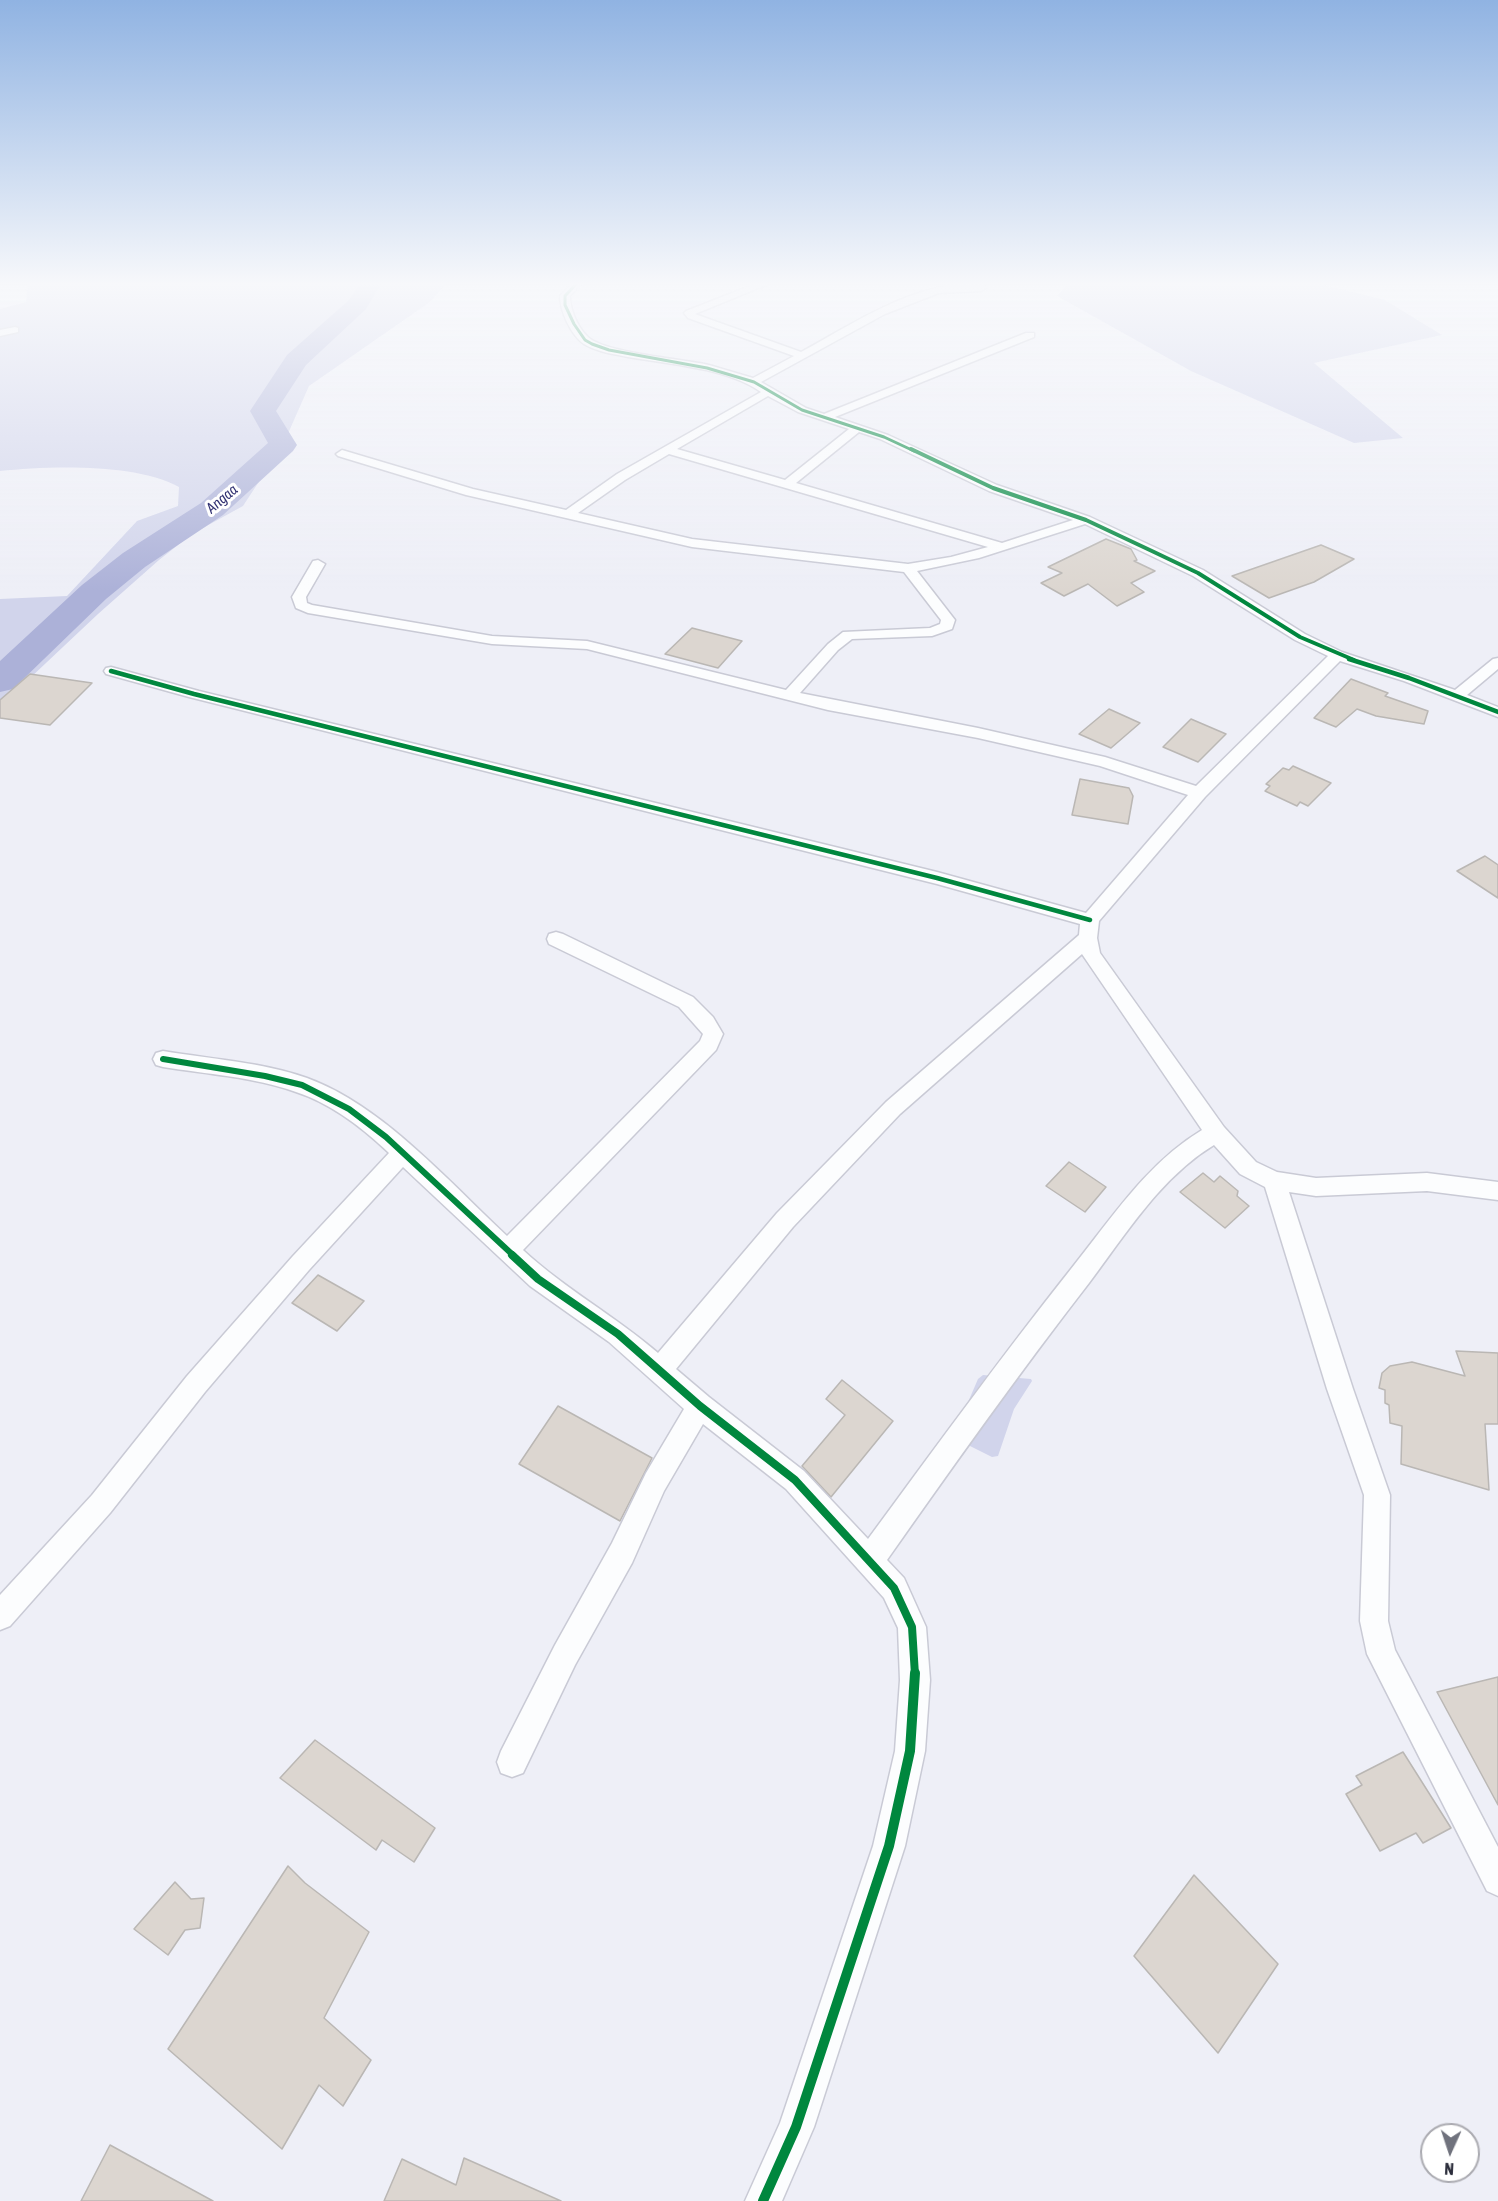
<!DOCTYPE html>
<style>
body{margin:0}
#map{position:relative;width:1498px;height:2201px;overflow:hidden;background:#eeeff7;font-family:"Asap Condensed",sans-serif}
canvas{display:block}
.north{position:absolute;left:1420px;top:2123px;width:60px;height:60px;box-sizing:border-box;background:#fff;border:2px solid #ababb1;border-radius:50%;rotate:183deg;font-size:16px;font-weight:700;line-height:24px;text-align:center;color:#2c2e3c}
.north::after{content:'';display:block;margin:auto;width:21px;height:27px;background:#70727d;clip-path:polygon(50% 0,100% 100%,50% 72%,0 100%)}
</style>
<div id="map">
<canvas width="1498" height="2201"></canvas>
<div class="north">N</div>
</div>
<script>
const context = document.querySelector('canvas').getContext('2d');
context.lineJoin = 'round';
function fillPath(path, color) { context.fillStyle = color; context.fill(path, 'evenodd'); }
function strokePath(path, color, width, dash) { context.strokeStyle = color; context.lineWidth = width; context.lineCap = dash ? 'butt' : 'round'; context.setLineDash(dash || []); context.stroke(path); }
function label(font, color, halo, rows, align = 'center') {
  context.font = font + ' "Asap Condensed",sans-serif'; context.lineWidth = 6; context.setLineDash([]); context.textBaseline = 'middle'; context.strokeStyle = halo; context.fillStyle = color; for (const [text, x, y, turn = 0] of rows) {
    context.save(); context.translate(x, y); context.rotate((+turn || 0) * Math.PI / 180); context.textAlign = isNaN(turn) ? turn : align; if (halo) context.strokeText(text, 0, 0); context.fillText(text, 0, 0); context.restore();
  }
}
const green = new Path2D(`
 M28 284H446L430 302 309 386 283 445 243 506 192 534 159 560 98 614 12 695 0 710V599L67 596 137 521 178 506 179 487C135 463 50 466 0 471V309L26 302Z
 M1068 284H1320L1385 300 1442 335 1314 363 1403 438 1354 443 1191 371 1057 296Z
 M983 1375 1031 1379 1032 1381 1014 1409 998 1456 992 1457 966 1444 959 1423 978 1379Z`);
const river = new Path2D(`
 M359 284H381L366 309 306 365 276 411 297 445 293 451 223 515 145 567 106 599 13 689 0 692V661L82 585 123 553 201 503 268 443 250 411 287 355 349 300Z`);
const building = new Path2D(`
 M1106 539 1131 549 1137 560 1134 561 1155 571 1131 583 1144 592 1117 606 1088 584 1064 596 1041 583 1062 573 1048 567Z
 M1321 545 1354 559 1314 582 1269 598 1232 576Z
 M692 628 742 641 718 668 665 654Z
 M30 674 92 683 50 725 0 718V700Z
 M1351 679 1388 693 1385 696 1428 711 1424 724 1376 716 1357 709 1336 727 1314 718Z
 M1109 709 1140 723 1111 748 1079 734Z
 M1191 719 1226 734 1198 762 1163 747Z
 M1293 766 1331 783 1308 806 1300 802 1297 806 1265 791 1270 786 1266 784 1283 768 1289 770Z
 M1080 779 1129 788 1133 796 1128 824 1072 815Z
 M1485 856 1498 865V898L1457 871Z
 M1069 1162 1106 1187 1085 1212 1046 1186Z
 M1203 1173 1214 1182 1220 1176 1238 1191 1237 1196 1249 1206 1225 1228 1180 1192Z
 M318 1275 364 1301 337 1331 292 1303Z
 M1456 1351 1498 1353V1424H1485L1489 1490 1401 1464 1402 1426 1390 1423 1389 1405 1385 1403V1390L1379 1388 1382 1373 1390 1366 1412 1362 1465 1376Z
 M842 1380 893 1421 831 1497 802 1466 845 1415 826 1399Z
 M558 1406 652 1458 620 1521 519 1464Z
 M1498 1677V1805L1437 1692Z
 M315 1740 435 1828 414 1862 382 1840 376 1850 280 1778Z
 M1403 1752 1451 1828 1423 1843 1416 1833 1380 1851 1346 1794 1362 1785 1356 1776Z
 M288 1866 305 1883 369 1932 324 2018 371 2060 343 2106 319 2085 282 2149 168 2049Z
 M1194 1875 1278 1964 1218 2053 1134 1956Z
 M175 1882 191 1899 204 1898 200 1928 185 1930 168 1955 134 1929Z
 M110 2145 213 2201H81Z
 M464 2158 561 2201H384L402 2159 456 2185Z`);
const minor = new Path2D(`
 M571 284H581L570 296C570 310 578 328 588 337 605 353 683 359 709 365 724 369 738 374 753 378L794 356 688 318 684 313 686 311 755 284H768L695 314 801 352C853 324 924 275 984 286L986 288 981 291 939 293 885 314 761 382 806 408 824 414 1026 333H1034V337L835 417 888 435 997 485 1090 517 1203 570 1305 634 1342 652 1455 690 1493 659 1498 658V669L1467 695 1498 707V717L1404 681 1340 661 1205 797 1099 921 1097 938 1100 953 1224 1127 1256 1162 1277 1172 1316 1178 1427 1173 1498 1182V1200L1427 1191 1316 1196 1289 1192 1353 1389 1390 1495 1388 1621 1395 1650 1498 1847V1896L1487 1891 1367 1654 1360 1621 1364 1495 1327 1389 1265 1187 1240 1174 1214 1145C1161 1177 1126 1234 1089 1283 1019 1373 953 1466 887 1560L904 1578 926 1627 930 1680 925 1751 905 1846 814 2127 782 2201H745L780 2123 873 1846 895 1751 900 1680 898 1628 884 1598 786 1489 703 1424 664 1491 632 1563 575 1665 523 1773 512 1777 501 1773 497 1762 501 1751 555 1645 612 1543 646 1473 684 1409 609 1342 530 1286 403 1167 309 1270 205 1392 110 1513 10 1626 0 1630V1595L92 1495 187 1376 293 1256 389 1153C363 1128 330 1103 296 1092 254 1077 206 1074 163 1067L156 1065 153 1059 156 1053 163 1051C210 1059 262 1062 307 1078 382 1105 449 1182 507 1236L700 1041 703 1034 679 1007 549 944 547 939 549 934 556 932 563 934 693 997 713 1017 723 1034 716 1050 523 1250C565 1289 615 1316 658 1353L777 1213 886 1102 1079 935 1080 924 937 884 189 697 106 674 104 671 106 668 111 667 199 691 937 872 1086 913 1188 795 1100 766 978 738 828 710 587 649 492 644 308 613 296 608 292 597 313 561 318 560 325 564 306 597 307 603 312 605 492 636 587 641 786 690 828 644 843 632 930 628 940 624 941 620 904 572 692 547 466 495 338 456 336 454 342 450 473 489 566 510 617 474 761 392C728 368 668 364 628 357 614 354 597 352 584 344 571 335 560 311 560 296ZM768 396 798 412 849 429 785 480 677 449ZM859 432 880 439 989 491 1073 520 1002 543 796 483ZM669 454 988 547 951 557 908 564 692 539 578 513 625 480ZM1085 524 1193 576 1295 640 1328 656 1196 786 1105 757 978 728 800 693 838 650 852 639 932 636 952 629 955 620 917 571 979 558ZM1082 954 1202 1130C1147 1163 1111 1219 1071 1269 1001 1357 935 1448 868 1539L804 1471 709 1397 676 1369 793 1227 900 1114Z
 M15 327 18 328V332L0 336V330Z`);
const cyclewayFar5 = new Path2D(`
 M576 284 565 296V305L574 324 585 340 592 344 609 350 707 368 754 382 802 410 884 437 914 451`);
const cyclewayFar4 = new Path2D(`
 M911 449 993 488 1086 520 1154 552 1198 573 1300 637 1354 660`);
const cyclewayFar3 = new Path2D(`
 M1349 659 1409 678 1498 712
 M111 671 194 694 937 878 1090 920`);
const cyclewayFar2 = new Path2D(`
 M163 1059 265 1076 302 1085 349 1109 386 1137 514 1256`);
const cyclewayFar1 = new Path2D(`
 M512 1255 538 1279 618 1334 700 1406 795 1480 894 1588 912 1627 915 1675`);
const cycleway = new Path2D(`
 M763 2201 796 2127 889 1846 910 1751 915 1673`);
const farWaternames = [
 ["Angaa",222,499,-40]
];
fillPath(green, '#d1d4eb');
fillPath(river, '#acb1d8');
fillPath(building, '#dcd6d0');
strokePath(building, '#bab7b4', 1.5);
strokePath(minor, '#c9cad5', 3);
fillPath(minor, '#fcfdfe');
strokePath(cyclewayFar5, '#00873e', 3);
strokePath(cyclewayFar4, '#00873e', 4);
strokePath(cyclewayFar3, '#00873e', 4.5);
strokePath(cyclewayFar2, '#00873e', 6);
strokePath(cyclewayFar1, '#00873e', 8);
strokePath(cycleway, '#00873e', 10);
const sky = context.createLinearGradient(0, 0, 0, 592);
sky.addColorStop(0, '#90b3e2');
sky.addColorStop(0.48, '#f7f8fb');
sky.addColorStop(1, '#f7f8fb00');
context.fillStyle = sky;
context.fillRect(0, 0, 1498, 592);
label('italic 15px', '#323272', '#fff', farWaternames);
</script>
